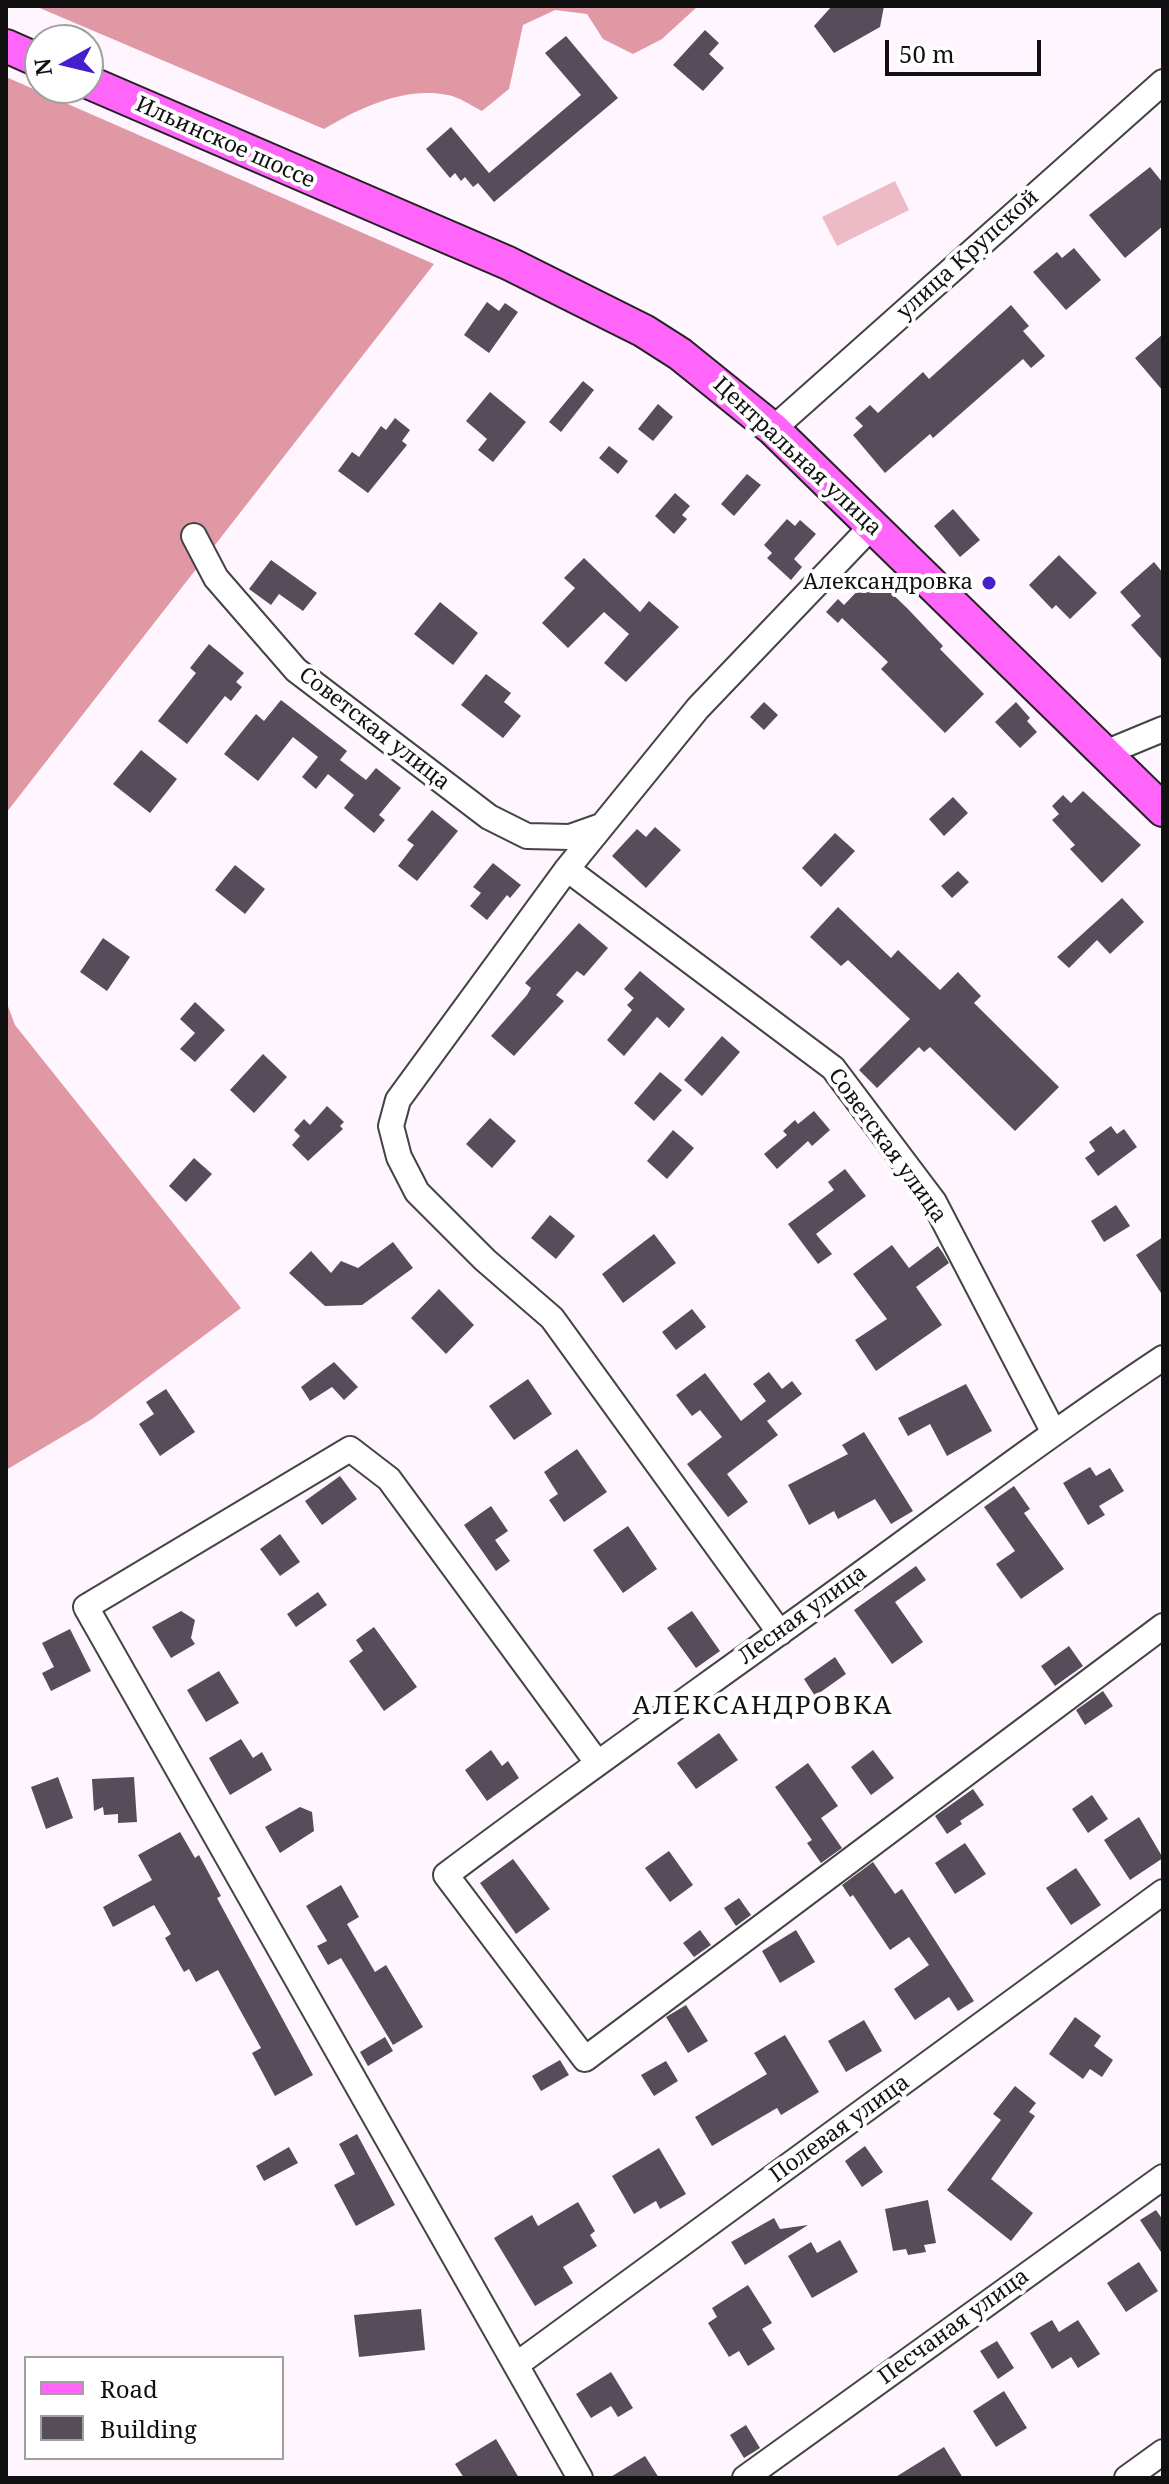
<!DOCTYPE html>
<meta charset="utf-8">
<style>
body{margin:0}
#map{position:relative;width:1169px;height:2484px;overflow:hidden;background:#fff5fe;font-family:"Noto Serif",serif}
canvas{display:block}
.frame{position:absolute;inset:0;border:8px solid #111;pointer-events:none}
.legend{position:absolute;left:24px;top:2356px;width:260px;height:104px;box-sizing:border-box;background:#fff;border:2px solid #a0a0a0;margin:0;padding:10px 14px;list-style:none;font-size:24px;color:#111}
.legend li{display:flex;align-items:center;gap:16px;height:40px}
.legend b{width:40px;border:2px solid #a0a0a0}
.north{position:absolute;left:24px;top:24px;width:80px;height:80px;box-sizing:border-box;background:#fff;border:2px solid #a0a0a0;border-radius:50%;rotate:262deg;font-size:22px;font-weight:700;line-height:32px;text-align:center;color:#111}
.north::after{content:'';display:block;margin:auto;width:28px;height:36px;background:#471ecb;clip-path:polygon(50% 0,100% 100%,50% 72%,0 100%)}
.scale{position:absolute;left:885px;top:40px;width:156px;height:36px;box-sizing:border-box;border:4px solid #111;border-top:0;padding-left:10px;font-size:24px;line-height:28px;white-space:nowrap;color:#111;-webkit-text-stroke:6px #fff;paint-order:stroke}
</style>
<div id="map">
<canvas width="1169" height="2484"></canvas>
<div class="frame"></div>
<ul class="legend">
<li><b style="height:10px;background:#ff65f9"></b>Road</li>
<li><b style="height:22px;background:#564c5a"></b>Building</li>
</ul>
<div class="north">N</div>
<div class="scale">50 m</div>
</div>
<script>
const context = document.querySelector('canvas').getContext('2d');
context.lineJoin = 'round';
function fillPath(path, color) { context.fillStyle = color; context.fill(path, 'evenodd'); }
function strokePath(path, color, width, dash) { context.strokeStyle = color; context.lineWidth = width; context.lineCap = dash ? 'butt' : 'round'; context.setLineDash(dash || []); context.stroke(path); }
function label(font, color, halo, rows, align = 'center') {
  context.font = font + ' "Noto Serif",serif'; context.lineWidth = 8; context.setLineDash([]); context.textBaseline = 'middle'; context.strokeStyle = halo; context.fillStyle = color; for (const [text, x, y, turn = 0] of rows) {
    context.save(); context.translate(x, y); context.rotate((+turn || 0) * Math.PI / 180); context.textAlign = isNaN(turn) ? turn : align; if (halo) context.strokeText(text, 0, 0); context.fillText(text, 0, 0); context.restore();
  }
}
const green = new Path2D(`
 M895 181 909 210 837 246 822 217Z`);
const forest = new Path2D(`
 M35 6H698L662 39 633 54 603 39 587 14 555 10 523 25 509 89 482 111C472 106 459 97 448 95 405 86 359 108 324 129Z
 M6 77 434 264 6 813Z
 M6 1001 15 1025 241 1308 92 1419 6 1470Z`);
const building = new Path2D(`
 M832 6H884L880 27 834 53 814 26Z
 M705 30 719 43 709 54 724 68 703 91 673 65Z
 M566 36 618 98 494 202 478 183 473 187 465 177 461 181 455 173 450 178 426 149 451 127 489 173 581 95 545 53Z
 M1150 167 1163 183V226L1125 258 1089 215Z
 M1074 248 1101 280 1066 310 1033 272 1057 252 1062 258Z
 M487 302 499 311 505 303 518 312 489 353 464 335Z
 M1011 305 1029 326 1023 331 1045 356 1031 368 1023 359 933 438 930 434 885 473 853 435 863 426 855 418 870 405 878 413 923 372 929 379Z
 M1163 334V391L1135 358Z
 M583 381 594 390 561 432 549 422Z
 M490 392 526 422 493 462 478 450 487 439 466 421Z
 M658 404 673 417 653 441 638 429Z
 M395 418 410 430 402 441 407 445 368 493 338 471 352 452 359 457 381 426 386 430Z
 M609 446 628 461 618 474 599 458Z
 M747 474 761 485 734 516 721 504Z
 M675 493 690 506 682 515 687 519 674 534 655 516Z
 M953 509 980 540 960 557 934 526Z
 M787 519 795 526 800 520 816 534 794 559 802 567 791 580 767 558 772 553 764 545Z
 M1059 555 1097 593 1070 619 1056 605 1052 609 1029 585Z
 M584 558 640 612 649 601 679 627 626 682 604 663 629 634 604 612 568 648 542 623 575 588 564 578Z
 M271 560 317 593 303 611 279 594 271 605 249 589Z
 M1154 562 1163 573V661L1131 625 1141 616 1120 592Z
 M867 581 876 590 882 584 907 608 943 646 940 649 984 694 945 733 881 669 888 662 842 618 838 623 826 612 838 599 844 605Z
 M440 602 478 633 453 665 414 634Z
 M209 644 244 673 236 682 242 687 231 701 225 696 187 744 158 721 196 673 190 668Z
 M486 674 511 693 504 702 521 716 503 738 461 705Z
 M281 700 347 751 340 760 366 780 376 768 401 788 379 815 385 820 374 833 344 808 354 795 328 774 316 789 302 777 318 757 293 737 258 781 224 754 256 714 264 721Z
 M764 702 778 715 764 730 750 717Z
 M1016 702 1030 718 1027 721 1037 732 1020 748 995 722Z
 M141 750 177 779 150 813 113 784Z
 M1083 791 1141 845 1102 883 1070 849 1075 845 1052 820 1059 814 1052 806 1063 795 1071 803Z
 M953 797 968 813 944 836 929 819Z
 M432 810 458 831 417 881 398 866 414 845 407 840Z
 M655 827 681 850 646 888 612 856 637 829 646 837Z
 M835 833 855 851 821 887 802 868Z
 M493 863 521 885 510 898 507 895 487 920 470 906 481 893 473 887Z
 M235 865 265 889 245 914 215 890Z
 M958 871 969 882 952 898 941 886Z
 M1122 898 1144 922 1110 954 1097 940 1069 968 1057 957Z
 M838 907 891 958 898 950 940 990 958 972 981 996 974 1003 1059 1087 1015 1131 930 1047 924 1052 919 1047 877 1088 859 1070 910 1019 848 960 841 966 810 937Z
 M579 923 608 948 584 976 577 971 556 995 564 1001 514 1056 491 1036 527 995 531 988 525 983Z
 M103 938 130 957 107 991 80 972Z
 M640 971 685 1009 669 1028 657 1017 624 1056 607 1040 632 1010 627 1005 634 998 624 989Z
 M195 1002 225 1030 195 1062 180 1049 195 1033 180 1019Z
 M722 1036 740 1052 702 1096 684 1080Z
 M263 1054 287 1077 254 1113 230 1090Z
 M660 1072 682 1090 654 1121 634 1103Z
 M327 1106 344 1122 340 1126 343 1129 308 1161 292 1145 300 1136 294 1130 304 1119 310 1125Z
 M814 1111 830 1130 812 1146 808 1141 777 1169 764 1154 787 1135 783 1131 795 1120 798 1124Z
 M490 1118 516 1141 492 1168 466 1144Z
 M1111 1126 1117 1134 1124 1129 1137 1147 1098 1176 1085 1158 1095 1151 1089 1142Z
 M673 1130 694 1148 667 1179 647 1161Z
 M194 1158 212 1174 186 1202 169 1186Z
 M845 1169 866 1196 816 1234 832 1254 818 1264 788 1224 834 1190 828 1182Z
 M1116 1205 1130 1226 1104 1242 1091 1221Z
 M550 1215 575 1236 556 1259 531 1238Z
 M654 1234 676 1263 623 1303 602 1274Z
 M1163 1237V1296L1136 1255Z
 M393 1242 413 1268 362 1305 325 1306 289 1273 311 1251 331 1273 341 1261 358 1268Z
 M892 1245 909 1268 938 1246 943 1253 949 1263 916 1287 942 1325 876 1371 855 1340 887 1319 853 1274Z
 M439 1289 474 1325 446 1354 411 1318Z
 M692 1309 706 1327 676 1350 662 1332Z
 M334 1362 358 1387 344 1400 332 1387 310 1401 301 1387Z
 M769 1372 782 1389 792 1381 802 1394 767 1421 778 1435 727 1474 748 1502 728 1517 687 1464 722 1437 700 1410 692 1416 676 1395 705 1373 741 1421 766 1401 753 1384Z
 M528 1379 552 1414 514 1440 489 1406Z
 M966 1384 992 1431 947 1456 930 1424 908 1436 898 1418Z
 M166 1389 195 1432 160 1456 139 1424 154 1414 146 1402Z
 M864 1432 913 1511 891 1524 875 1499 838 1519 834 1511 809 1525 788 1485 848 1454 842 1445Z
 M577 1449 607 1492 564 1522 549 1500 558 1494 544 1472Z
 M1090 1467 1096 1476 1110 1468 1124 1491 1099 1506 1105 1515 1088 1525 1063 1483Z
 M340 1476 357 1499 322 1525 305 1501Z
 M1014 1486 1030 1509 1024 1513 1064 1569 1021 1599 996 1564 1015 1551 984 1507Z
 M491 1506 508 1531 495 1540 510 1561 496 1571 464 1525Z
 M628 1526 657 1569 623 1593 593 1550Z
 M280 1534 300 1562 280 1576 260 1549Z
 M916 1566 926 1580 895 1602 923 1642 892 1664 854 1610Z
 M318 1592 327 1605 296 1627 287 1614Z
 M181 1611 195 1620 191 1638 195 1644 171 1658 152 1627Z
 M692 1611 720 1651 696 1668 667 1628Z
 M374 1627 417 1687 384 1711 349 1661 363 1651 356 1640Z
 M70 1629 91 1671 51 1691 42 1673 54 1667 42 1643Z
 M1069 1646 1083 1666 1055 1686 1041 1666Z
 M835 1657 846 1674 815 1696 804 1679Z
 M219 1671 239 1703 206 1722 187 1690Z
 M1103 1691 1113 1706 1085 1725 1076 1710Z
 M719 1733 738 1760 696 1789 677 1763Z
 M241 1739 253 1758 262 1752 272 1770 230 1795 209 1758Z
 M491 1750 502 1766 508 1761 519 1778 487 1801 465 1770Z
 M873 1750 894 1778 871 1795 851 1767Z
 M808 1763 838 1806 821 1818 842 1848 821 1863 807 1843 812 1840 775 1787Z
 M58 1777 73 1818 46 1829 31 1787Z
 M134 1777 137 1822 118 1823V1814L104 1815 103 1807 94 1811 92 1779Z
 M973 1789 984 1805 960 1821 962 1824 947 1834 935 1816Z
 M1092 1795 1108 1819 1088 1833 1072 1809Z
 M300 1807 312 1812 314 1831 280 1853 265 1827Z
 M1139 1817 1163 1858 1130 1880 1104 1840Z
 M180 1832 195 1858 199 1855 221 1896 217 1898 313 2075 275 2096 252 2053 261 2048 218 1970 196 1982 189 1969 184 1972 165 1938 171 1934 154 1905 113 1927 103 1907 152 1880 138 1855Z
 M965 1843 986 1874 955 1894 935 1863Z
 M669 1851 693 1885 670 1902 645 1868Z
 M513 1859 550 1909 516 1934 480 1883Z
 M873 1862 895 1894 902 1889 974 2001 958 2011 949 1997 915 2020 894 1989 929 1965 909 1937 890 1950 853 1895 850 1897 842 1885Z
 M1076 1868 1101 1905 1071 1925 1046 1888Z
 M341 1885 359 1917 347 1924 375 1972 386 1965 423 2027 393 2045 341 1958 328 1965 317 1946 327 1941 306 1906Z
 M739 1898 751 1915 736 1926 724 1908Z
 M700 1930 711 1945 694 1957 683 1943Z
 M796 1930 815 1962 780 1983 762 1951Z
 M686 2005 708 2041 688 2053 666 2017Z
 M1075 2017 1101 2036 1094 2046 1113 2060 1102 2077 1090 2069 1083 2079 1049 2054Z
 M864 2020 882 2051 846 2072 828 2041Z
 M785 2035 819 2092 781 2115 777 2108 712 2146 695 2117 767 2074 754 2053Z
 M385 2037 393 2051 368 2066 360 2052Z
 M560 2060 569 2075 541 2091 532 2076Z
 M666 2061 678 2081 654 2096 641 2075Z
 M1015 2086 1036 2103 1029 2112 1035 2116 991 2179 1033 2213 1011 2241 947 2190 1001 2120 993 2114Z
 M357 2134 395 2205 356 2226 334 2185 355 2174 339 2144Z
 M865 2146 883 2172 862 2187 845 2161Z
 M289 2147 298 2163 264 2181 256 2166Z
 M659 2148 686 2194 660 2209 656 2201 634 2214 612 2176Z
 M928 2200 936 2243 924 2245 926 2252 908 2255 906 2249 893 2251 885 2209Z
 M578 2202 595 2231 590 2235 597 2246 563 2267 573 2283 535 2306 494 2238 532 2215 538 2226Z
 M1156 2210 1163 2220V2255L1140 2220Z
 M774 2218 780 2229 808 2225 745 2265 731 2242Z
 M840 2240 858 2272 812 2298 788 2256 811 2242 817 2253Z
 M1139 2262 1158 2291 1126 2312 1107 2283Z
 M748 2285 772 2323 762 2329 775 2349 748 2366 739 2351 729 2357 708 2323 717 2317 712 2308Z
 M421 2309 425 2350 359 2357 354 2315Z
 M1052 2320 1059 2332 1078 2320 1100 2354 1078 2368 1071 2357 1052 2369 1030 2333Z
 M997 2341 1014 2368 998 2379 980 2351Z
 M611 2372 633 2408 618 2417 611 2406 591 2418 576 2394Z
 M1004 2391 1027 2428 996 2447 973 2411Z
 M746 2425 760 2448 744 2458 730 2435Z
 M496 2439 519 2478H464L455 2464Z
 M944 2447 963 2478H894Z
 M645 2456 659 2478H609Z`);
const minor = new Path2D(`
 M773 429 1163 82
 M194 536 216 578 296 670 489 817 527 836 570 837 601 826
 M1105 753 1163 729
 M567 869 833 1068 934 1202 1053 1431
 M1163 1358C1032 1445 907 1542 779 1633 668 1713 556 1792 446 1875L585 2059 1163 1626
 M780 1633 552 1318 485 1260 417 1192 399 1157 391 1126 398 1100 567 869 698 708 872 526
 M516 2365 1163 1892
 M580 2478 86 1607 350 1449 389 1479 596 1761
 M745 2478 1163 2177
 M1127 2478 1163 2452`);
const major = new Path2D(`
 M6 46 40 61
 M88 82 508 263 644 331 680 354 773 429 1163 810`);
const markers = [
 [989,583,8,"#471ecb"]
];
const streetNames = [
 ["Ильинское шоссе",225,143,24],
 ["улица Крупской",968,255,-42],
 ["Центральная улица",797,457,43],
 ["Советская улица",374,729,38],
 ["Советская улица",887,1146,54],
 ["Лесная улица",803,1615,-36],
 ["Полевая улица",840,2129,-36],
 ["Песчаная улица",954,2327,-36]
];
const poiNames = [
 ["Александровка",973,583]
];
const quarterNames = [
 ["АЛЕКСАНДРОВКА",763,1707]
];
fillPath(green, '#edbac6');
fillPath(forest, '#df98a4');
fillPath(building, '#564c5a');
strokePath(minor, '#444', 28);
strokePath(major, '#222', 36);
strokePath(minor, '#fff', 24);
strokePath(major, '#ff65f9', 32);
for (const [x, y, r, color] of markers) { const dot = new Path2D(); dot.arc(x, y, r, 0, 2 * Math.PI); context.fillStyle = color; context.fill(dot); strokePath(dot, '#fff', 3); }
label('22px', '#111', '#fff', streetNames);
label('22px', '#111', '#fff', poiNames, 'right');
context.letterSpacing = '2px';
label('26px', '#111', '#fff', quarterNames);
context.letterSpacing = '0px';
</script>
